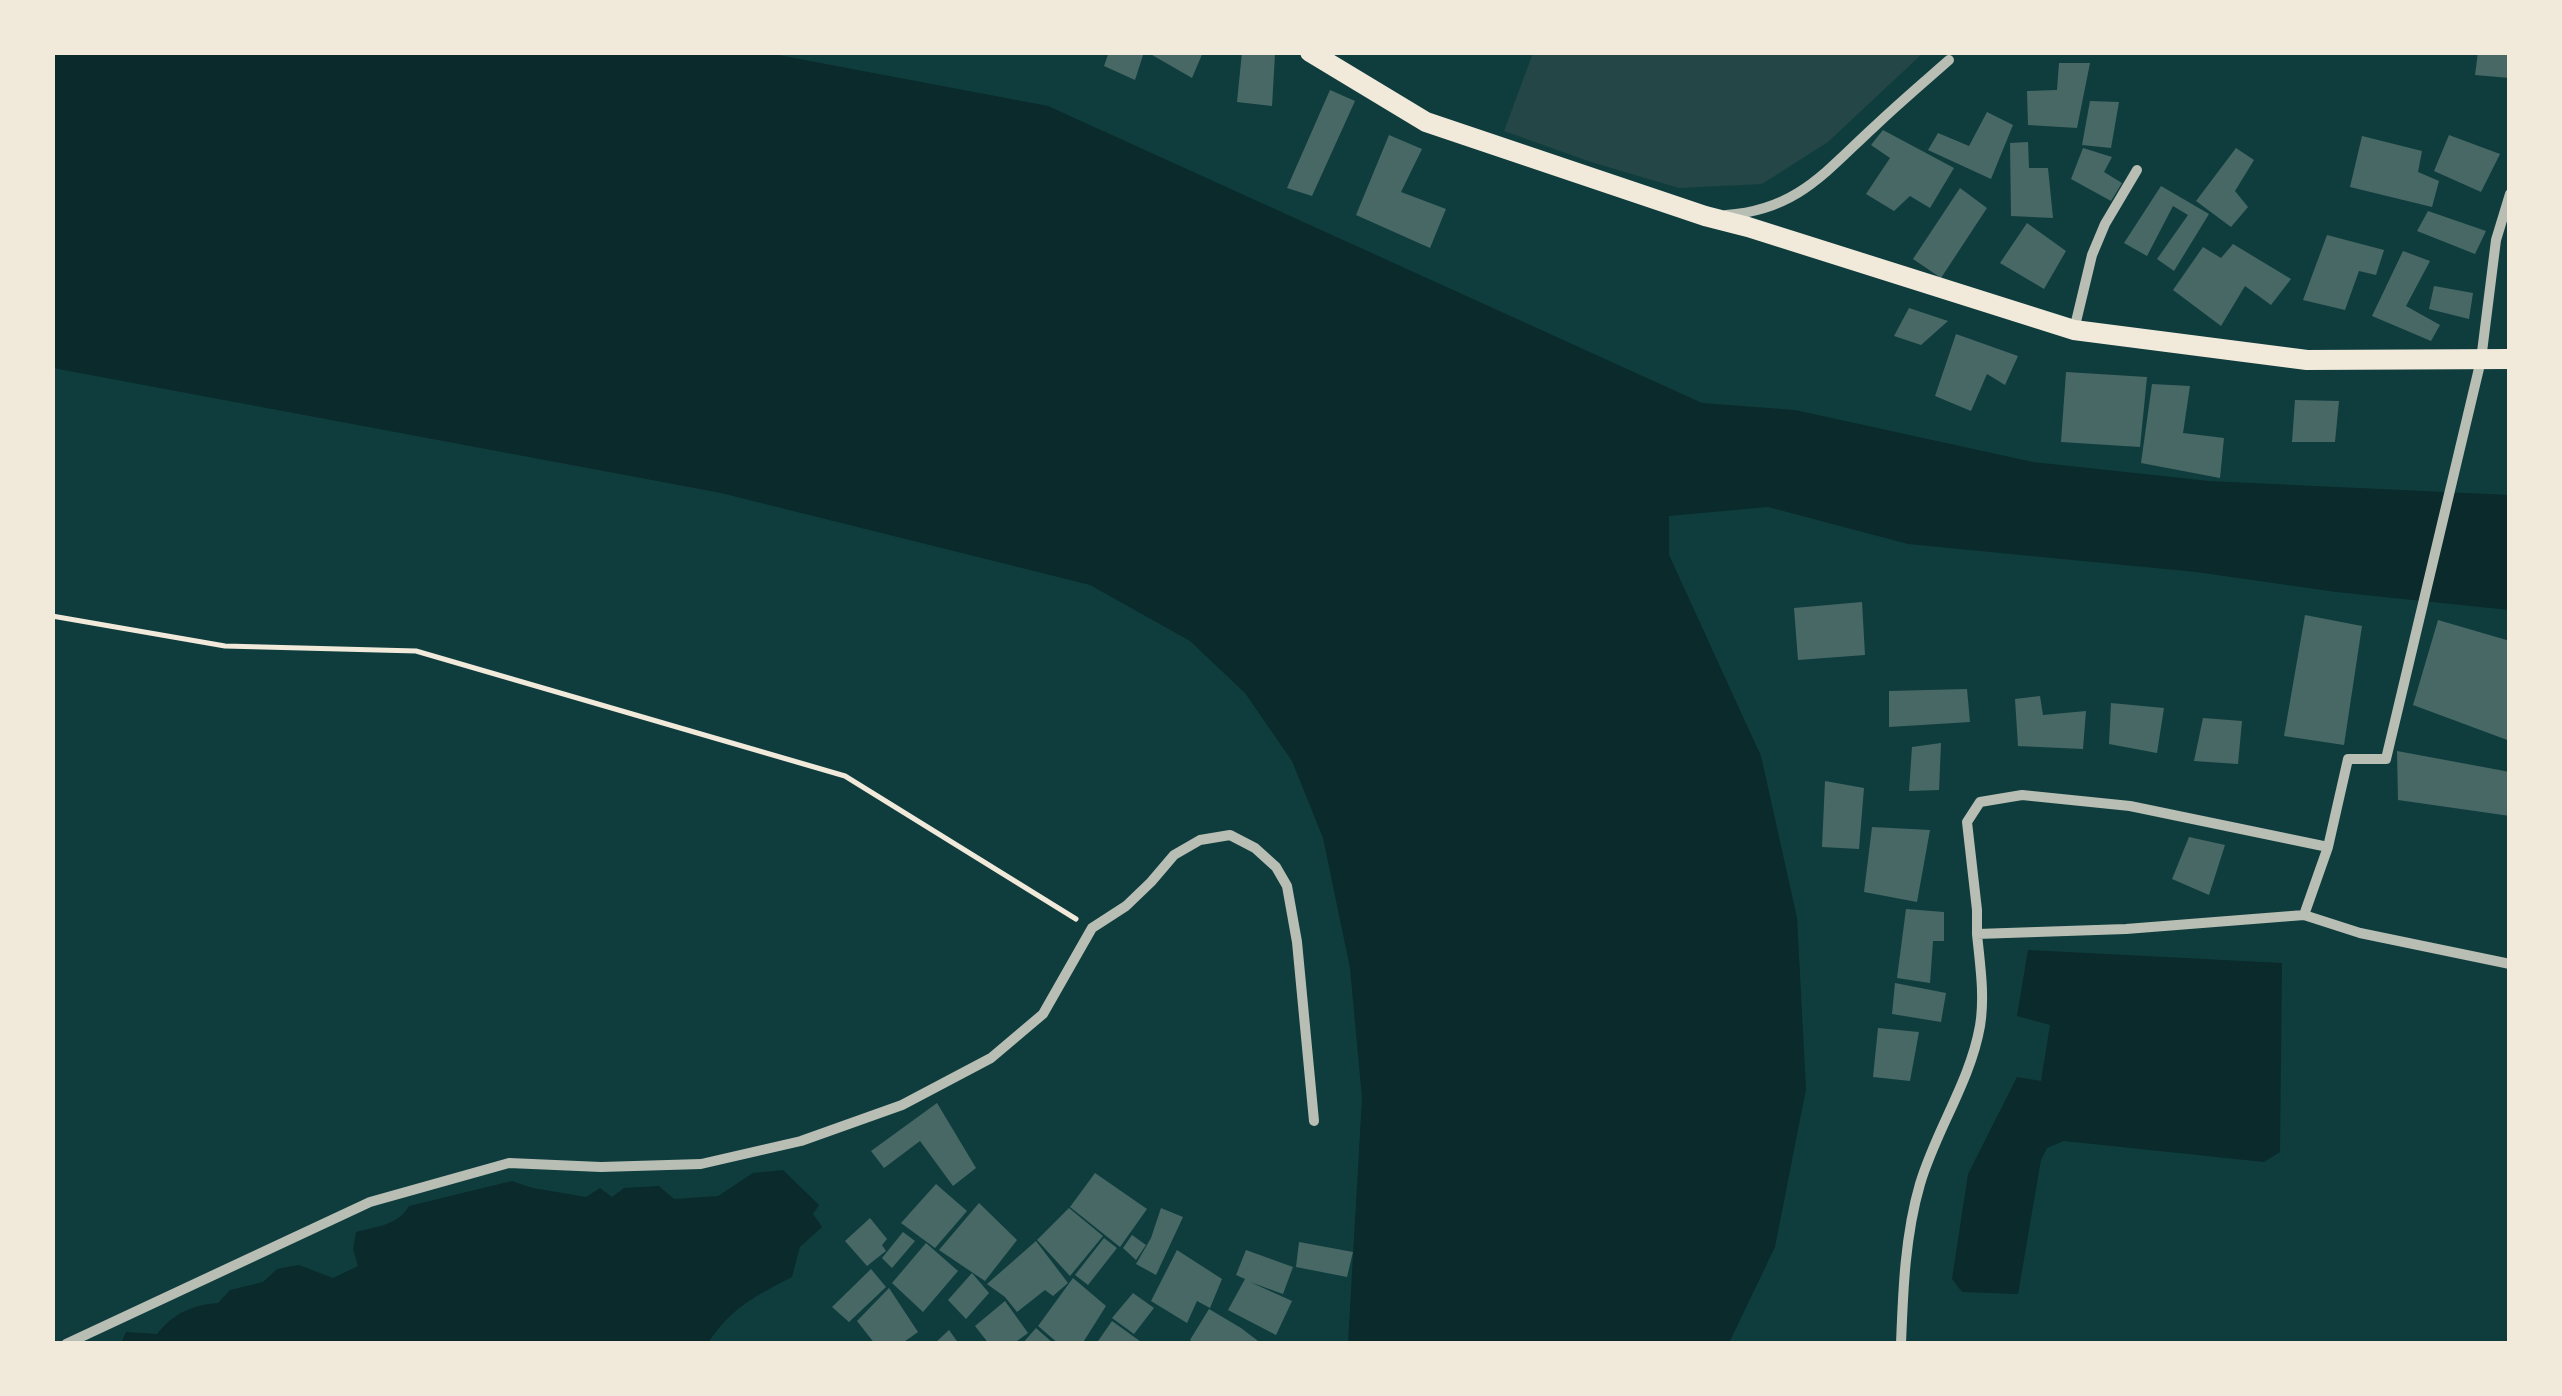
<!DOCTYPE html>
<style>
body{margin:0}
#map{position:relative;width:2562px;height:1396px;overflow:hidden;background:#0f3d3e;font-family:"Crimson Pro",serif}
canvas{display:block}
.frame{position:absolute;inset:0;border:55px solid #f1e9da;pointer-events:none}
</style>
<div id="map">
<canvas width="2562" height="1396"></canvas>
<div class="frame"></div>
</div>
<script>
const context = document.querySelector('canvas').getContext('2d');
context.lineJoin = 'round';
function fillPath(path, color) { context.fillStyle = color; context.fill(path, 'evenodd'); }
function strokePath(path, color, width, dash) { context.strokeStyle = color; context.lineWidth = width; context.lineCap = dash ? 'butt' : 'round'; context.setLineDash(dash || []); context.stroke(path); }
const green = new Path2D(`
 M1533 53V52L1923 53 1828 142 1762 184 1679 188 1591 162 1504 131Z`);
const water = new Path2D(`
 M52 53H768L1048 106 1702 403 1795 410 2033 462 2209 481 2509 495V610L2336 592 2196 572 1908 544 1768 507 1669 516V555L1761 756 1797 918 1806 1089 1775 1247 1729 1343H1348L1362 1098 1350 968 1323 838 1292 761 1245 693 1190 641 1090 585 721 493 53 368Z
 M2028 950 2282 963 2280 1152 2264 1162 2064 1141 2047 1148 2041 1160 2018 1294 1962 1292 1952 1279 1968 1174 2017 1077 2041 1081 2050 1025 2017 1016Z
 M783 1170 819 1205 813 1214 822 1227 800 1247 792 1277C755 1296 731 1308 708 1343H121L126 1332 157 1334C174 1313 192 1305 218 1303L230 1290 263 1282 277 1269 299 1265 333 1278 358 1266 353 1249 356 1232C375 1227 399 1225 409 1206L512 1181 533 1188 586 1197 600 1188 612 1197 624 1188 659 1186 674 1199 718 1196 753 1173Z`);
const building = new Path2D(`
 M1109 52H1144L1135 80 1104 66Z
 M1147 52H1203L1192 78Z
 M1242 52 1275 54 1272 106 1237 102Z
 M2478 52H2510V78L2475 75Z
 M2059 63H2090L2077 128 2028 125 2027 91 2057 90Z
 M1330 90 1355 101 1312 196 1287 188Z
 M2090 101 2119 102 2111 148 2082 145Z
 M1987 112 2013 125 1991 179 1928 150 1938 133 1969 146Z
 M1883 130 1954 168 1930 208 1910 196 1894 211 1866 194 1890 158 1871 145Z
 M1389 135 1422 149 1401 192 1446 209 1430 248 1356 215Z
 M2449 135 2500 154 2481 192 2434 171Z
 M2362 136 2422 151 2418 172 2439 181 2432 207 2350 187Z
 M2028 142 2029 168H2048L2053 218 2011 216 2010 143Z
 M2083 148 2112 157 2104 172 2122 183 2111 201 2071 179Z
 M2236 148 2254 160 2235 191 2248 207 2231 227 2196 201Z
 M2161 186 2209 214 2174 271 2157 259 2188 215 2173 206 2147 256 2124 243Z
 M1960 188 1987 208 1941 278 1913 259Z
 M2428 211 2486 231 2475 254 2417 231Z
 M2027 223 2066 251 2044 289 2000 263Z
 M2327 235 2384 250 2376 275 2359 271 2345 310 2303 300Z
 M2233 244 2291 279 2271 305 2245 286 2221 326 2173 290 2203 247 2221 258Z
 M2403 251 2430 261 2406 306 2440 325 2431 341 2372 316Z
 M2434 286 2473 293 2469 319 2429 309Z
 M1909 308 1948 321 1921 345 1894 336Z
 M1956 334 2018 356 2005 385 1987 374 1971 411 1935 396Z
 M2066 372 2147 377 2140 447 2061 442Z
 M2152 384 2190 386 2183 433 2224 438 2220 478 2141 463Z
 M2295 400 2339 401 2335 442H2292Z
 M1862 602 1865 655 1798 660 1794 608Z
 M2305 615 2362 626 2344 745 2284 736Z
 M2438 620 2510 641V741L2413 705Z
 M1967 689 1970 722 1889 727V691Z
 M2040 696 2043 715 2086 711 2083 749 2018 746 2015 699Z
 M2111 703 2164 708 2157 753 2109 744Z
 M2203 718 2242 721 2238 764 2194 761Z
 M1941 743 1939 790 1909 791 1912 747Z
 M2397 751 2510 772V816L2398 800Z
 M1825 781 1864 788 1859 849 1822 847Z
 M1872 827 1930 830 1917 902 1864 892Z
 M2189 837 2225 845 2209 895 2172 879Z
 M1906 909 1944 912V941H1933L1930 983 1897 978Z
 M1895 983 1946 993 1941 1022 1892 1014Z
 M1878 1028 1919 1032 1910 1081 1873 1077Z
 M937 1103 976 1168 953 1186 920 1141 884 1168 871 1151Z
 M1095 1173 1147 1209 1120 1247 1070 1207Z
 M936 1184 967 1211 935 1248 901 1223Z
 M979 1203 1017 1240 985 1281 939 1250Z
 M1069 1208 1103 1236 1070 1276 1037 1240Z
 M1161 1208 1183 1217 1156 1275 1136 1264 1151 1238Z
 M870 1218 887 1239 882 1245 886 1251 867 1266 845 1241Z
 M903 1232 915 1241 892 1268 882 1258Z
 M1132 1235 1146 1245 1136 1260 1123 1248Z
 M1104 1238 1117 1248 1088 1285 1075 1275Z
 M1036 1241 1068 1283 1053 1296 1045 1290 1017 1312 1005 1297 987 1284Z
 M1299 1242 1353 1252 1347 1277 1296 1267Z
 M926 1243 958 1271 923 1312 892 1283Z
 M1177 1250 1222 1279 1210 1308 1197 1301 1187 1323 1151 1301Z
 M1246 1250 1293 1267 1283 1294 1250 1282 1292 1301 1276 1335 1228 1310 1245 1279 1236 1275Z
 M871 1269 886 1287 849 1322 832 1307Z
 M972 1273 989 1293 966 1319 948 1300Z
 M1073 1278 1106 1306 1082 1344H1059L1038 1326Z
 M889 1288 918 1332 901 1344H875L857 1321Z
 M1133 1293 1154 1308 1134 1334 1112 1318Z
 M1005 1301 1028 1333 1013 1344H989L975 1326Z
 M1209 1309 1241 1328 1262 1344H1234L1231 1341 1230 1344H1196L1190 1340Z
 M1112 1321 1144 1344H1096Z
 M1036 1328 1054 1344H1022Z
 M949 1330 959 1344H934Z`);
const path = new Path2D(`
 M52 616 225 646 416 651 845 776 1076 919`);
const minor = new Path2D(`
 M1726 215C1797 210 1825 172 1874 127 1898 104 1924 82 1949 60
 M2074 330 2092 255 2105 224 2137 170
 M2304 915 2360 933 2510 964
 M1977 934V910L1967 822 1980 802 2022 795 2130 806 2328 847
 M66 1344 370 1202 509 1163 601 1167 701 1164 801 1141 902 1105 991 1058 1043 1014 1092 928 1126 906 1151 882 1174 855 1200 840 1230 835 1255 848 1276 867 1287 886 1297 942 1314 1121
 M1901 1344C1903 1291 1905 1235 1920 1184 1936 1130 1970 1082 1980 1026 1985 995 1980 965 1977 934L2126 929 2304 915 2328 847 2348 759H2386L2481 360 2496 240 2510 194`);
const secondary = new Path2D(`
 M1310 52 1426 122 1705 216 1748 227 2074 330 2307 360 2510 359`);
fillPath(green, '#244646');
fillPath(water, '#0a2a2b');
fillPath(building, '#486865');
strokePath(path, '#f1e9da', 5);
strokePath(minor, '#b8beb3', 10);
strokePath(secondary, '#f1e9da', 20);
</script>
